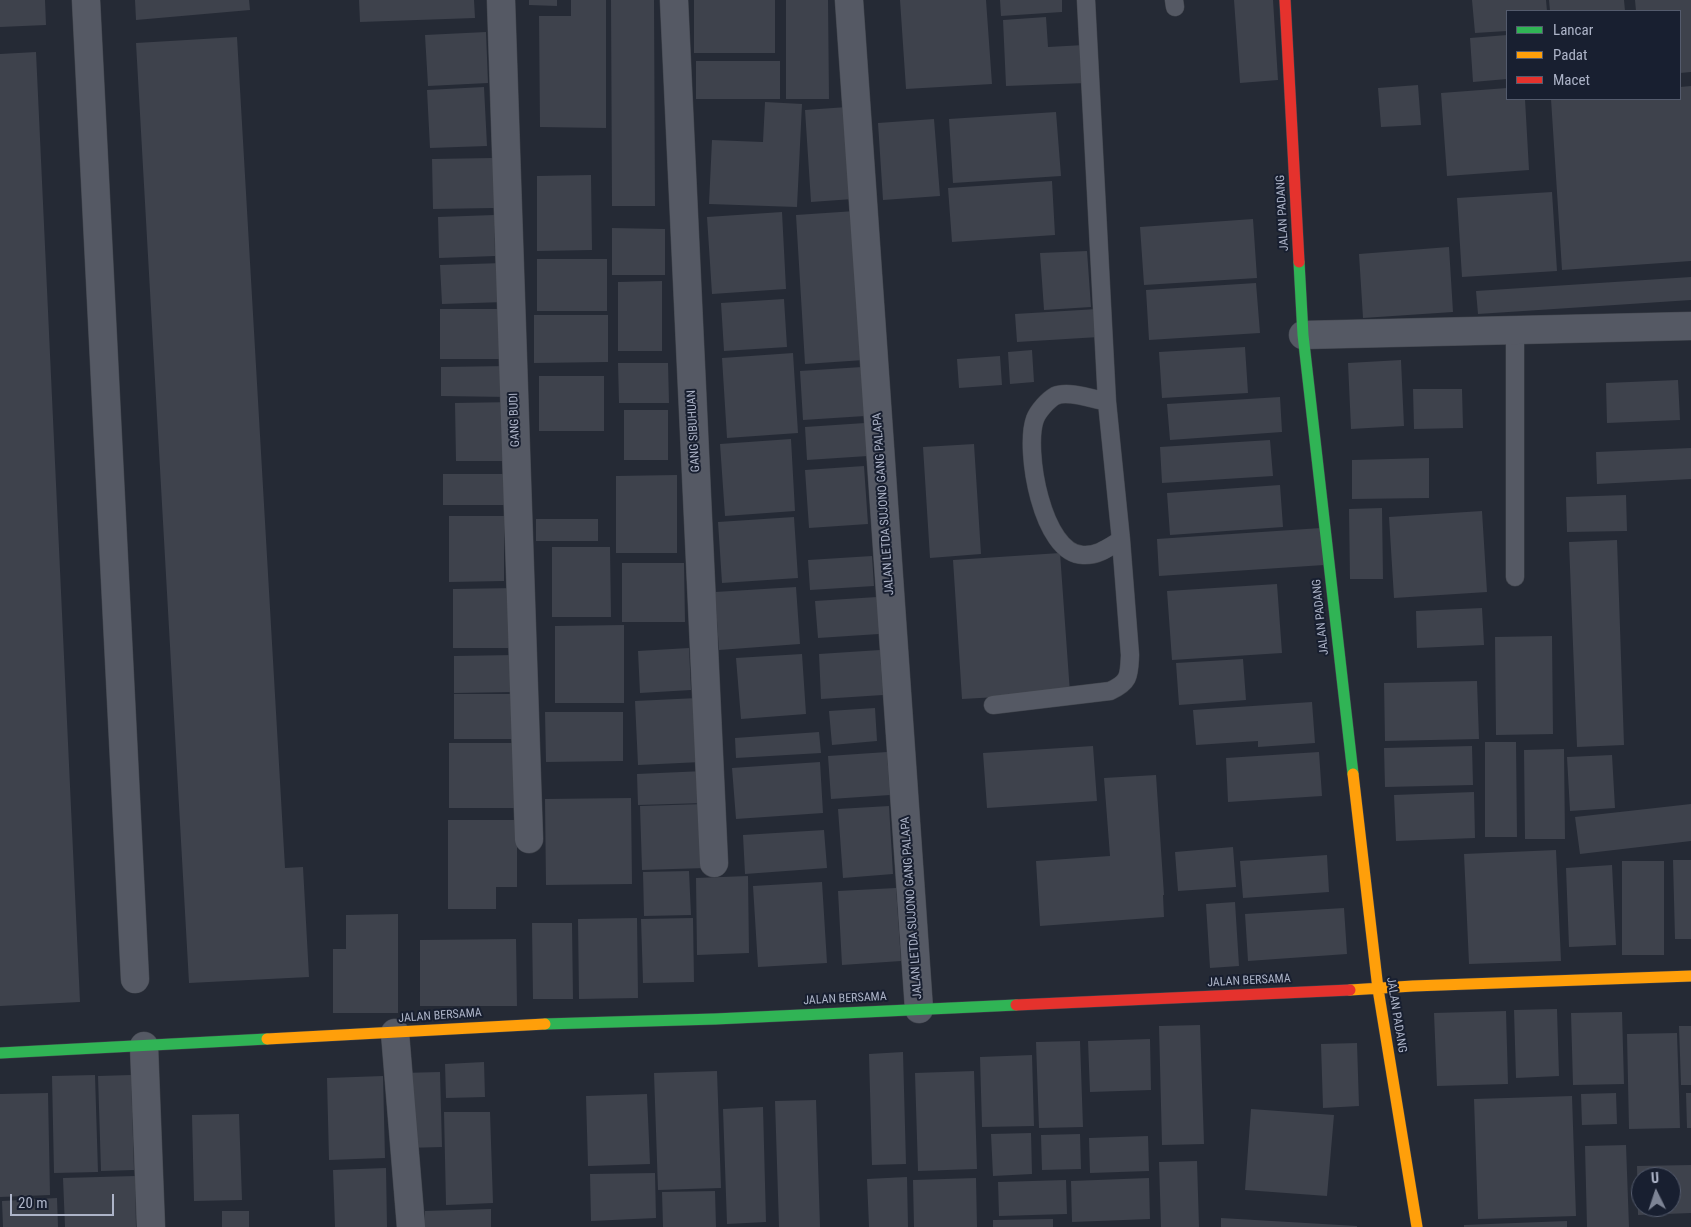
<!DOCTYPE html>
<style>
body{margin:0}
#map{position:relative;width:1691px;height:1227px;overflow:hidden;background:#252a35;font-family:"Roboto Condensed",sans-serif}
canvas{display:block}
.legend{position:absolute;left:1506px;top:10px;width:175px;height:90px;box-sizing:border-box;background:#181f30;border:1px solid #545b6d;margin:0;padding:6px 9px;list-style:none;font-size:15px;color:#adb4c8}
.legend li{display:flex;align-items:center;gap:10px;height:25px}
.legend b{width:25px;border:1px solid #545b6d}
.north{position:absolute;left:1631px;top:1167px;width:50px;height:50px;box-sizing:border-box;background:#181f30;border:1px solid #545b6d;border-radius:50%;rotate:356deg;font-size:14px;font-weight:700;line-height:20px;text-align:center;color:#adb4c8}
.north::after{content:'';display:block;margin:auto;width:18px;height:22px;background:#7d8495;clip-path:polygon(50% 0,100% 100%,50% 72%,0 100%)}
.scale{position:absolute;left:10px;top:1194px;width:104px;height:22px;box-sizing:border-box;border:2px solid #adb4c8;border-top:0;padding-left:6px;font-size:15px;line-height:18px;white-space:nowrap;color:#adb4c8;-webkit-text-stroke:4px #181f30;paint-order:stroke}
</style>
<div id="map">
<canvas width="1691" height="1227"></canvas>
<ul class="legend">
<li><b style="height:6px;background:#30b455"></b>Lancar</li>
<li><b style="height:6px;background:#ff9f0a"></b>Padat</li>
<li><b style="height:6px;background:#e5322d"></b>Macet</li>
</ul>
<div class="north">U</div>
<div class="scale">20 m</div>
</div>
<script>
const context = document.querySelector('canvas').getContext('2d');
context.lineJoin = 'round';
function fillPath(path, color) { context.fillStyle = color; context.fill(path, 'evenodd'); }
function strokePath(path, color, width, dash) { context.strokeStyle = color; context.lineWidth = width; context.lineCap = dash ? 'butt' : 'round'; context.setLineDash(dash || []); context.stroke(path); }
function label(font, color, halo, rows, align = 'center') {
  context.font = font + ' "Roboto Condensed",sans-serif'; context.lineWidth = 4; context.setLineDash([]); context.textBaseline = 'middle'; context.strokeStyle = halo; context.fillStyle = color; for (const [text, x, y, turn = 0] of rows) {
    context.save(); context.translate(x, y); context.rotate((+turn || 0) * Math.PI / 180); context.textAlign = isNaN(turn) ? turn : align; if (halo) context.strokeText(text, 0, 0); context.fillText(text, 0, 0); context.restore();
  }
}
const building = new Path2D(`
 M0 0H45L46 25 0 27Z
 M135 0H249L250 10 136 20Z
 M359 0H474L475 18 360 22Z
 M529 0H557V6L529 5Z
 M571 0H606V128L540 127 539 16H571Z
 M611 0H654L655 206H612Z
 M694 0H775V53H694Z
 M786 0H828L829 99H786Z
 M900 0H986L992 84 906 89Z
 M1000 0H1062V12L1001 16Z
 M1234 0H1273L1278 80 1240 83Z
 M1472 0H1546L1547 11H1507V31L1475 33Z
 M1549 0H1624L1625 11H1550Z
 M1635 0H1691V72L1680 73V11H1636Z
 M1046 17 1048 47 1084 45 1086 83 1006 86 1003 20Z
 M486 32 488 83 428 86 425 35Z
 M1507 35V79L1473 82 1470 38Z
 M237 37 285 868 303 867 309 977 189 983 136 43Z
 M36 52 80 1002 0 1006V54Z
 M696 61H780V99H696Z
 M1418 85 1421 125 1381 127 1378 88Z
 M1691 86V261L1562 270 1551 99H1680V87Z
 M484 87 487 146 430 148 427 90Z
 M1507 88V99H1525L1529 170 1447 176 1441 93Z
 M765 102 802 104 797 207 709 204 712 140 763 142Z
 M847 107 853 199 811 202 805 110Z
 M1056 112 1061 176 953 183 949 119Z
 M934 119 940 196 883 200 878 123Z
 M493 158 494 208 433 209 432 159Z
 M591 175 592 250 537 251V176Z
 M1052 181 1055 235 952 242 948 188Z
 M1552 192 1557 271 1462 277 1457 198Z
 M855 211 864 360 805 364 796 215Z
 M782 212 786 289 712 294 707 217Z
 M494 215 495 256 439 258 438 217Z
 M1253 219 1257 278 1144 285 1140 227Z
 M612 228 665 229V275H612Z
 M1449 247 1453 312 1363 318 1359 254Z
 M1087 251 1091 307 1044 310 1040 253Z
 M537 259H607V311H537Z
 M503 263 505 302 442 304 440 265Z
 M1691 277V300L1478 314 1476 291Z
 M662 281V351H618V282Z
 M1256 283 1260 333 1149 340 1146 290Z
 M784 299 787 347 724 351 721 303Z
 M440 309H506L507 359H440Z
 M1097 309 1099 337 1017 342 1015 314Z
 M534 315H608V362L534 363Z
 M1245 347 1248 393 1162 398 1159 352Z
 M1032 350 1034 382 1010 384 1008 352Z
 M793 353 798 433 727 438 722 358Z
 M1000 356 1002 385 959 388 957 359Z
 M1401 360 1404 426 1351 429 1348 363Z
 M618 363H668L669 403H619Z
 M509 366V397L441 396V367Z
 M862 367 865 416 803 420 800 371Z
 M539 376H604V431H539Z
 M1678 380 1680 420 1607 423 1606 383Z
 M1413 389H1462L1463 428 1414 429Z
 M1280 397 1282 432 1170 440 1167 404Z
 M514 402V461H456L455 403Z
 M624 410H668V460H624Z
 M865 423 868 456 807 460 805 427Z
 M791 439 795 511 725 516 720 444Z
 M1270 440 1273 476 1162 483 1160 447Z
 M974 444 981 554 930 558 923 447Z
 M1691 448V479L1597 484 1596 452Z
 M1429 458V498L1352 499V460Z
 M864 466 868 524 809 528 805 470Z
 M443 474H504V505H443Z
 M677 475V553H616V476Z
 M1280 485 1283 527 1170 535 1167 493Z
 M1626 495 1627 531 1567 532 1566 497Z
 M1382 508 1383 579H1350L1349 509Z
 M1482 511 1487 592 1394 598 1389 517Z
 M449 516H504V581L449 582Z
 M794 517 798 578 722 583 718 522Z
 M536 519H598V541H536Z
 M1321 528 1324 565 1159 576 1157 539Z
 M1617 540 1624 745 1577 747 1569 542Z
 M552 547H610L611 617H552Z
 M1060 553 1070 693 962 699 953 560Z
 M872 556 874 586 810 590 808 560Z
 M622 563H684L685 622H622Z
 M1277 584 1282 653 1172 660 1167 591Z
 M796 587 800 644 719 650 715 592Z
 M517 588V648H453V589Z
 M877 597 879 634 818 638 815 601Z
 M1482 608 1484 645 1417 648 1416 611Z
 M624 625V703H555V626Z
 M1552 636 1553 734 1496 735 1495 637Z
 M689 648 691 690 640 693 638 651Z
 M880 650 883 695 821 699 819 654Z
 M802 654 806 714 741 719 736 658Z
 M515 655 514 692 454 693V656Z
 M1243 659 1246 700 1179 705 1176 663Z
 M1477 681 1479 739 1385 741 1384 683Z
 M454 694H517V739H454Z
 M698 698 701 762 638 765 635 701Z
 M1312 702 1315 743 1258 747V741L1196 745 1193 710Z
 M875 708 877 741 832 745 829 711Z
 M545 712H623V761L546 762Z
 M819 732 821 753 736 758 735 738Z
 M1485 742H1516L1517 837H1485Z
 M449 743H516V808H449Z
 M1093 746 1097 801 987 808 983 753Z
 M1472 746 1473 785 1385 787 1384 748Z
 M1564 749 1565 839H1525L1524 750Z
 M887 752 890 795 831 799 828 756Z
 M1319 752 1322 796 1228 802 1226 758Z
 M1612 755 1615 808 1570 811 1567 757Z
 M820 762 823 813 736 819 732 768Z
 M704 771 705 803 638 805 637 774Z
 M1156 775 1164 895H1163L1164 917 1040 926 1036 861 1110 856 1104 778Z
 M1474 792 1475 838 1396 841 1394 795Z
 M631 798 632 884 546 885 545 799Z
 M704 804 706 868 642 870 640 806Z
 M1691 804V841L1580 854 1575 817Z
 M889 806 893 874 843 878 838 809Z
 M448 820H517V887H496V909H448Z
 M824 830 827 868 745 874 743 835Z
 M1233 847 1236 887 1178 891 1175 852Z
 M1556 850 1561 961 1469 964 1464 854Z
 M1327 855 1329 892 1243 898 1240 861Z
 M1673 860H1691V939H1675Z
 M1622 861H1664V955H1622Z
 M1612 865 1616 945 1569 947 1566 868Z
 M689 871 691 915 644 916 643 872Z
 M748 876 749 953 697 955 696 878Z
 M822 882 827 963 758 967 753 886Z
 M896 888 901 961 842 965 838 891Z
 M1235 902 1239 966 1210 968 1206 904Z
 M1344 908 1347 954 1248 961 1245 914Z
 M398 914V1013H333V949H346V915Z
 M637 918 638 998 579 999 578 919Z
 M693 918 694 982 643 983 641 919Z
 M532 923H572L573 999H533Z
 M516 939 517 1006H420V940Z
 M1557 1009 1559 1076 1516 1078 1514 1010Z
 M1506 1011 1508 1084 1437 1086 1434 1013Z
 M1622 1012 1624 1084 1573 1085 1571 1013Z
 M1200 1025 1204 1144 1162 1145 1159 1026Z
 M1679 1026H1691V1085H1681Z
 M1677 1033 1680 1128 1629 1129 1627 1034Z
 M1150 1039 1151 1090 1090 1092 1088 1041Z
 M1080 1041 1083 1127 1039 1128 1036 1042Z
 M1357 1043 1359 1106 1323 1108 1321 1044Z
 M903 1052 906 1164 872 1165 869 1054Z
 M1032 1055 1034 1126 982 1127 980 1057Z
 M484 1062 485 1097 446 1098 445 1064Z
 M717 1071 721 1188 658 1190 654 1073Z
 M974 1071 977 1169 918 1171 915 1073Z
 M440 1072 442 1147 405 1148 402 1073Z
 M95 1075 98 1172 54 1173 52 1076Z
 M131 1075 134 1170 101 1171 98 1076Z
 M383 1076 385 1158 329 1160 327 1078Z
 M48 1093 50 1195 0 1197V1094Z
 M1616 1093 1617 1124 1582 1125 1581 1094Z
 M1686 1093H1691V1128H1687Z
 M647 1094 650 1164 588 1166 586 1096Z
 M1572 1096 1576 1216 1478 1219 1474 1099Z
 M816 1100 820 1227H779L775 1101Z
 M763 1107 766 1222 727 1224 723 1109Z
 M1251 1109 1334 1115 1327 1196 1245 1190Z
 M444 1112H490L493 1203 446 1205Z
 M239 1114 242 1200 194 1201 192 1115Z
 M1031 1133 1032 1174 993 1176 991 1134Z
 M1080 1134 1081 1169 1042 1170 1041 1135Z
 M1148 1136 1149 1171 1090 1173 1089 1138Z
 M1626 1145 1629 1227H1587L1585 1146Z
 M1197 1161 1199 1227H1161L1159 1162Z
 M1691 1165V1213L1638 1215 1637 1166ZM1641 1177H1671V1207H1641Z
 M386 1168 387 1227H335L333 1170Z
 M655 1173 656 1218 591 1221 590 1174Z
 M135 1176 136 1227H65L63 1178Z
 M907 1177 908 1227H869L867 1179Z
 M976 1178 977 1227H914L913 1180Z
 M1149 1178 1150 1219 1072 1222 1071 1181Z
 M1066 1180 1067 1214 999 1216 998 1182Z
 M715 1191 716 1227H663L662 1192Z
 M57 1198 58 1227H3L2 1201Z
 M491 1209V1227H425V1211Z
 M222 1211H249V1227H222Z
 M1221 1218 1357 1226V1227H1221Z
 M1053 1219V1227H993V1220Z
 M1567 1221V1227H1464V1225Z`);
const lane = new Path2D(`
 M1174 0 1175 7
 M1107 402C1093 399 1068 390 1055 396 1048 400 1038 411 1035 419 1024 449 1042 554 1083 555 1098 556 1109 547 1121 540
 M1515 577V330
 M993 705 1110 691C1130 682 1129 675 1130 655L1121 540 1107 402 1086 0`);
const street = new Path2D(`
 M86 0 135 979
 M501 0 529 839
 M674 0 714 863
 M849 0 919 1009
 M1303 335 1691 326
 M395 1033 411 1227
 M144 1046 151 1227`);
const fast = new Path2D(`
 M1299 262 1303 335 1353 774
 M545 1024 715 1019 1016 1005
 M0 1053 267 1039`);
const slow = new Path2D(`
 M1353 774 1378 989 1417 1227
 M1350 990 1413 986 1691 976
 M267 1039 545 1024`);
const jam = new Path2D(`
 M1285 0 1299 262
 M1016 1005 1350 990`);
const streetNames = [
 ["JALAN PADANG",1283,213,-93],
 ["GANG BUDI",515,420,-92],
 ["GANG SIBUHUAN",694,431,-93],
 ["JALAN LETDA SUJONO GANG PALAPA",884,504,-94],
 ["JALAN PADANG",1321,617,-96],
 ["JALAN LETDA SUJONO GANG PALAPA",912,908,-94],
 ["JALAN BERSAMA",1249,981,-3],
 ["JALAN BERSAMA",845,999,-3],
 ["JALAN PADANG",1396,1015,81],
 ["JALAN BERSAMA",440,1016,-4]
];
fillPath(building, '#3e424c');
strokePath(lane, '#41454d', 19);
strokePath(street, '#41454d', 29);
strokePath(fast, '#41454d', 12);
strokePath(slow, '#41454d', 12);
strokePath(jam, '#41454d', 12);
strokePath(lane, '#555964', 18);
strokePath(street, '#555964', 28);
strokePath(fast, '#30b455', 11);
strokePath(slow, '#ff9f0a', 11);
strokePath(jam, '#e5322d', 11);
label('12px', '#adb4c8', '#181f30', streetNames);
</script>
